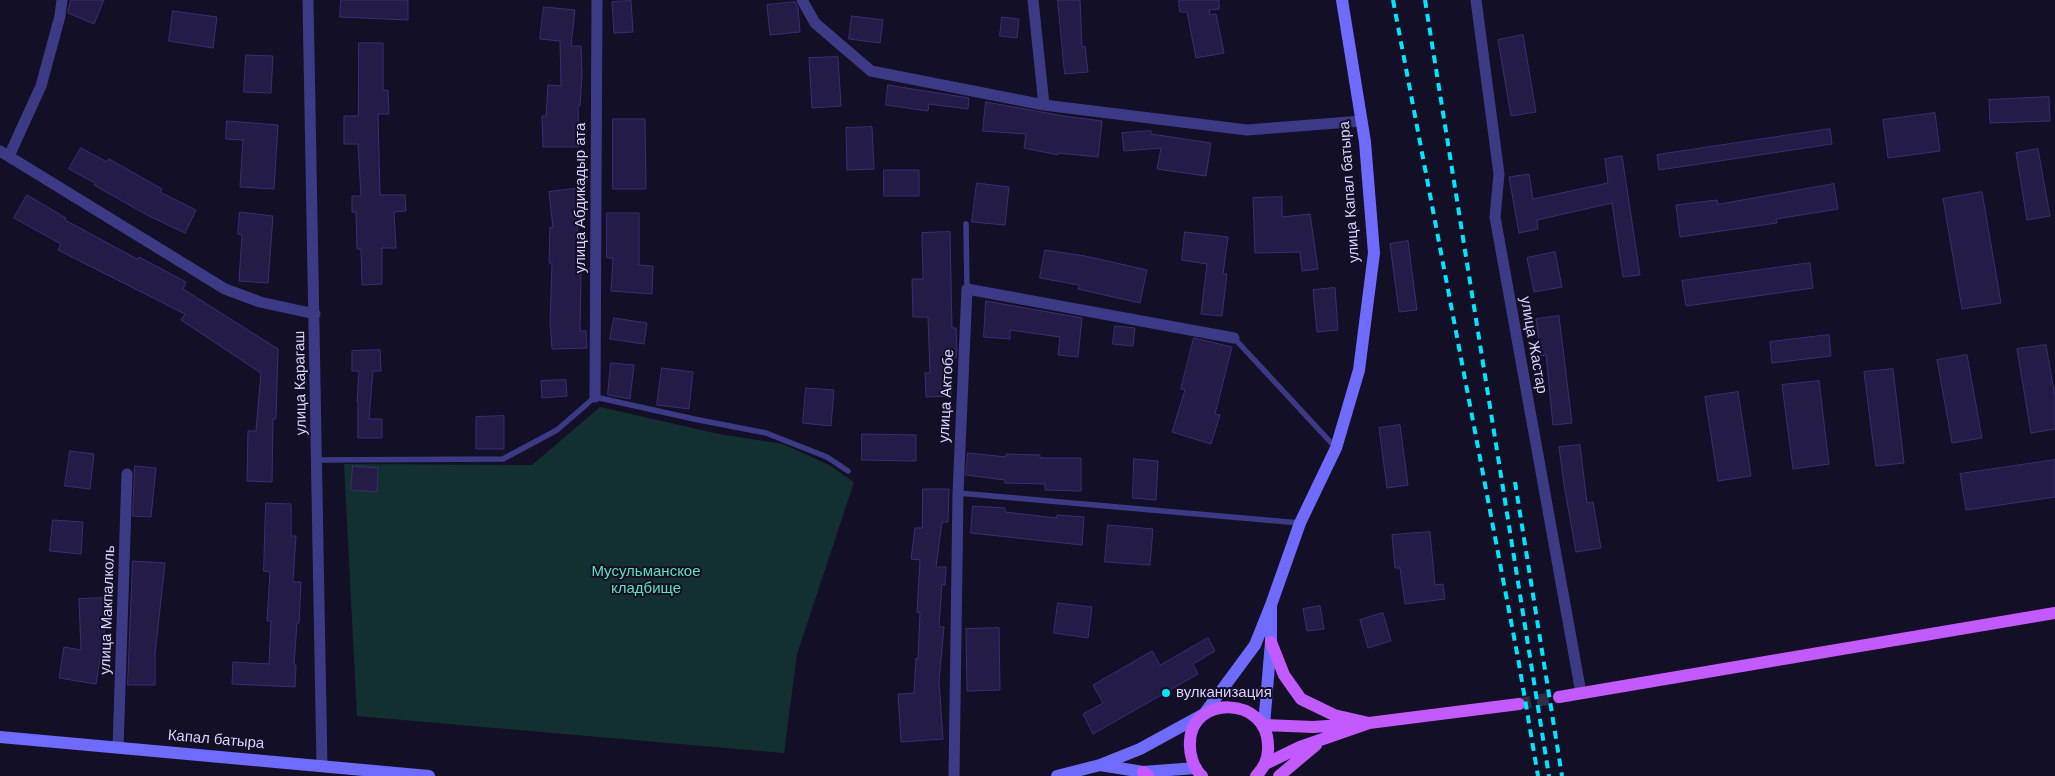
<!DOCTYPE html>
<meta charset="utf-8">
<style>
body{margin:0}
canvas{display:block;background:#130f26}
</style>
<canvas width="2055" height="776"></canvas>
<script>
const context = document.querySelector('canvas').getContext('2d');
context.lineJoin = 'round';
function fillPath(path, color) { context.fillStyle = color; context.fill(path, 'evenodd'); }
function strokePath(path, color, width, dash) { context.strokeStyle = color; context.lineWidth = width; context.lineCap = dash ? 'butt' : 'round'; context.setLineDash(dash || []); context.stroke(path); }
function label(font, color, halo, rows, align = 'center') {
  context.font = font + ' "DM Sans",sans-serif'; context.lineWidth = 4; context.setLineDash([]); context.textBaseline = 'middle'; context.strokeStyle = halo; context.fillStyle = color; for (const [text, x, y, turn = 0] of rows) {
    context.save(); context.translate(x, y); context.rotate((+turn || 0) * Math.PI / 180); context.textAlign = isNaN(turn) ? turn : align; if (halo) context.strokeText(text, 0, 0); context.fillText(text, 0, 0); context.restore();
  }
}
const green = new Path2D(`
 M600 407 719 434 783 444 829 465 854 482 797 654 784 753 357 716 344 464 532 465Z`);
const building = new Path2D(`
 M71 0H104L94 24 68 13Z
 M341 0H408V20L340 17Z
 M1058 0H1080L1082 47 1085 46 1088 72 1065 74Z
 M1179 0H1219V9L1209 10 1210 15 1216 14 1224 53 1196 58 1187 12H1180Z
 M631 1 633 32 614 33 612 2Z
 M795 2 798 8 800 32 770 35 767 5Z
 M544 7 575 10 571 46H581L582 75 580 106H578L579 147H543L542 116H546L548 85 561 86 560 41 540 39Z
 M173 11 217 17 213 48 169 41Z
 M852 16 883 20 880 43 849 39Z
 M1002 17 1019 19 1017 38 1000 36Z
 M1523 35 1536 112 1511 116 1498 40Z
 M359 43H383V90H388L389 114H378L380 195H405L406 211 394 212 396 248H382V284L362 285 361 249H357L356 212H352V196H361L358 144H344V116H358Z
 M246 55 273 56 271 93 244 92Z
 M838 57 841 106 812 108 809 58Z
 M888 85 969 98 968 109 929 104 928 111 886 105Z
 M2049 97 2050 121 1990 123 1989 100Z
 M986 102 1064 116 1102 121 1098 157 1058 153V155L1024 148 1026 134 983 131Z
 M1935 113 1940 151 1888 158 1883 120Z
 M613 119H645L646 189H613Z
 M227 121 278 125 274 189 240 187 243 140 226 139Z
 M872 127 874 169 847 170 846 128Z
 M1830 129 1832 144 1659 170 1657 155Z
 M1151 131V134L1211 143 1206 176 1157 169 1161 148 1124 151 1122 133Z
 M81 148 107 162 109 159 162 189 160 192 196 210 185 233 147 215 94 185 95 183 69 169Z
 M2038 149 2050 216 2027 220 2016 153Z
 M1622 156 1640 275 1623 277 1612 203 1537 220 1538 229 1519 233 1509 177 1529 174 1533 199 1608 183 1605 159Z
 M884 170H919V196H884Z
 M977 183 1009 187 1005 225 972 222Z
 M1834 184 1838 209 1776 219 1777 223 1680 237 1676 205 1717 200 1718 204Z
 M581 188 583 211H578L577 274H581L580 331H586L587 348 552 349 550 322 552 263H549L550 227 553 228 549 192Z
 M1982 192 2001 303 1962 309 1943 199Z
 M27 195 66 218 65 220 137 259 139 257 186 282 183 289 278 349 276 419H273L272 482 247 481 248 431H256L261 373 181 320 185 314 58 250 61 244 14 218Z
 M1282 197V217L1310 214 1318 269 1302 271 1300 252 1255 253 1253 198Z
 M240 212 273 216 268 283 239 281 242 235 238 234Z
 M607 213H639V265L653 266 652 294 611 291 613 258H607Z
 M950 232 952 328H956L957 350 956 358H949L951 396 926 397 925 373H930L928 317H913L912 279H923L922 233Z
 M1185 232 1228 237 1223 274H1227L1222 316 1201 314 1207 264 1182 260Z
 M1408 241 1417 310 1399 312 1390 244Z
 M1045 250 1085 256 1147 270 1140 303 1078 289 1079 285 1040 278Z
 M1555 252 1562 287 1534 292 1527 258Z
 M1810 263 1813 288 1686 306 1682 281Z
 M1335 288 1338 330 1317 332 1313 290Z
 M986 301 1082 318 1078 357 1058 355 1060 337 1010 330V339L984 337Z
 M1559 316 1572 423 1553 425 1546 355 1541 356 1536 319Z
 M614 318 647 323 644 344 610 339Z
 M1115 326 1135 328 1133 346 1113 344Z
 M1829 335 1831 356 1772 363 1770 342Z
 M1194 338 1232 347 1215 414 1220 415 1211 444 1172 432 1185 390 1181 389Z
 M2046 345 2055 396V429L2031 433 2017 349Z
 M380 350 381 371H373L369 419H382V438H358V403L357 402 359 371H352V351Z
 M1967 355 1982 438 1952 443 1937 360Z
 M611 363 634 365 630 399 608 395Z
 M662 368 693 372 689 409 657 405Z
 M1893 369 1904 463 1876 466 1864 372Z
 M566 380 567 396 542 398 541 381Z
 M1819 381 1829 464 1793 469 1782 385Z
 M806 388 834 390 831 426 803 423Z
 M1738 392 1751 476 1718 481 1705 397Z
 M504 416V449H476V417Z
 M1400 425 1408 485 1387 488 1379 428Z
 M862 434 916 435V461L862 460Z
 M1580 445 1587 503 1593 502 1601 548 1576 552 1564 485 1559 447Z
 M70 451 94 454 90 489 65 486Z
 M968 453 1006 457V454L1040 455V458H1081V491L1045 490V484L1005 483V480L966 475Z
 M1134 459 1158 461 1156 500 1133 498Z
 M2055 460V497L1966 510 1960 474Z
 M135 466 156 468 151 517 133 516Z
 M353 466 378 468 377 492 351 490Z
 M923 489H949L948 522H942L936 567H946L945 585 942 584 939 627H944L939 681 943 739 901 742 898 694 914 693 916 658 918 659 920 613 917 612 920 560 911 559 915 528H922Z
 M266 503 291 504V536H296L293 582H301L299 623H297L294 665H296L295 687 232 684 233 662 269 664 271 621H267L270 572 264 571Z
 M973 506 1005 508V512L1057 518V515L1084 517 1082 545 971 533Z
 M53 520 83 522 81 554 50 551Z
 M1108 525 1153 529 1150 565 1105 562Z
 M1430 532 1435 585 1443 584 1445 599 1405 604 1400 568H1395L1392 535Z
 M133 561 165 563 155 654V685H128Z
 M104 598 105 627 96 684 59 678 64 647 81 650 79 599Z
 M1058 603 1092 607 1088 638 1054 633Z
 M1320 606 1324 629 1307 631 1303 609Z
 M1383 613 1391 641 1368 648 1360 620Z
 M999 628 1000 690 967 691 966 629Z
 M1208 638 1215 651 1193 664 1198 674 1093 734 1083 714 1103 703 1093 685 1152 651 1160 665Z`);
const primaryTunnel = new Path2D(`
 M1519 704 1559 697`);
const lane = new Path2D(`
 M966 224 967 289
 M1234 338 1336 448
 M317 460 503 459 557 430 595 397 694 419 766 433 827 457 848 471
 M958 493 1300 523`);
const street = new Path2D(`
 M308 0 322 766
 M802 0 815 23 871 71 1044 105 1247 130 1362 121
 M1033 0 1044 105
 M1476 0 1499 174 1495 217 1581 693
 M0 151 225 289 260 302 315 314
 M9 156 41 86 60 16 62 0
 M595 397 597 0
 M118 748 127 474
 M954 776 958 493 967 289 1234 338`);
const secondary = new Path2D(`
 M1271 605 1300 523 1336 448 1359 370 1374 253 1365 142 1342 0
 M0 737 429 776
 M1196 768 1143 772 1100 765 1140 749 1204 714 1255 645 1271 605V642L1264 725
 M1057 776 1100 765`);
const primary = new Path2D(`
 M1271 642 1284 675 1301 699 1334 715 1369 723 1519 704
 M1559 697 2055 613
 M1264 725 1313 727 1369 723 1300 747 1265 764
 M1143 772 1148 776
 M1202 776C1193 768 1189 753 1190 741 1192 695 1267 696 1268 745 1269 757 1264 768 1256 776
 M1279 776 1316 745`);
const rail = new Path2D(`
 M1393 0 1518 658 1538 776
 M1425 0 1549 776
 M1515 482 1562 776`);
const markers = [
 [1166,693,5,"#00e5ff"]
];
const streetNames = [
 ["улица Капал батыра",1350,192,-94],
 ["улица Абдикадыр ата",581,198,-90],
 ["улица Жастар",1533,345,80],
 ["улица Карагаш",301,383,-91],
 ["улица Актобе",947,396,-87],
 ["улица Макпалколь",108,610,-88],
 ["Капал батыра",216,740,5]
];
const parkNames = [
 ["Мусульманское",646,572],
 ["кладбище",646,589]
];
const poiNames = [
 ["вулканизация",1176,693]
];
fillPath(green, '#12302f');
fillPath(building, '#241b47');
strokePath(building, '#3b2d73', 1);
strokePath(primaryTunnel, '#312d47', 12, [12, 6]);
strokePath(lane, '#3d3a85', 5.5);
strokePath(street, '#3d3a85', 11);
strokePath(secondary, '#6f6bff', 12);
strokePath(primary, '#c25bff', 12);
strokePath(rail, '#00e5ff', 4, [8, 6]);
for (const [x, y, r, color] of markers) { const dot = new Path2D(); dot.arc(x, y, r, 0, 2 * Math.PI); context.fillStyle = color; context.fill(dot); strokePath(dot, '#130f26', 2); }
label('15px', '#d9d4ff', '#130f26', streetNames);
label('15px', '#5fe0c0', '#130f26', parkNames);
label('15px', '#d9d4ff', '#130f26', poiNames, 'left');
</script>
